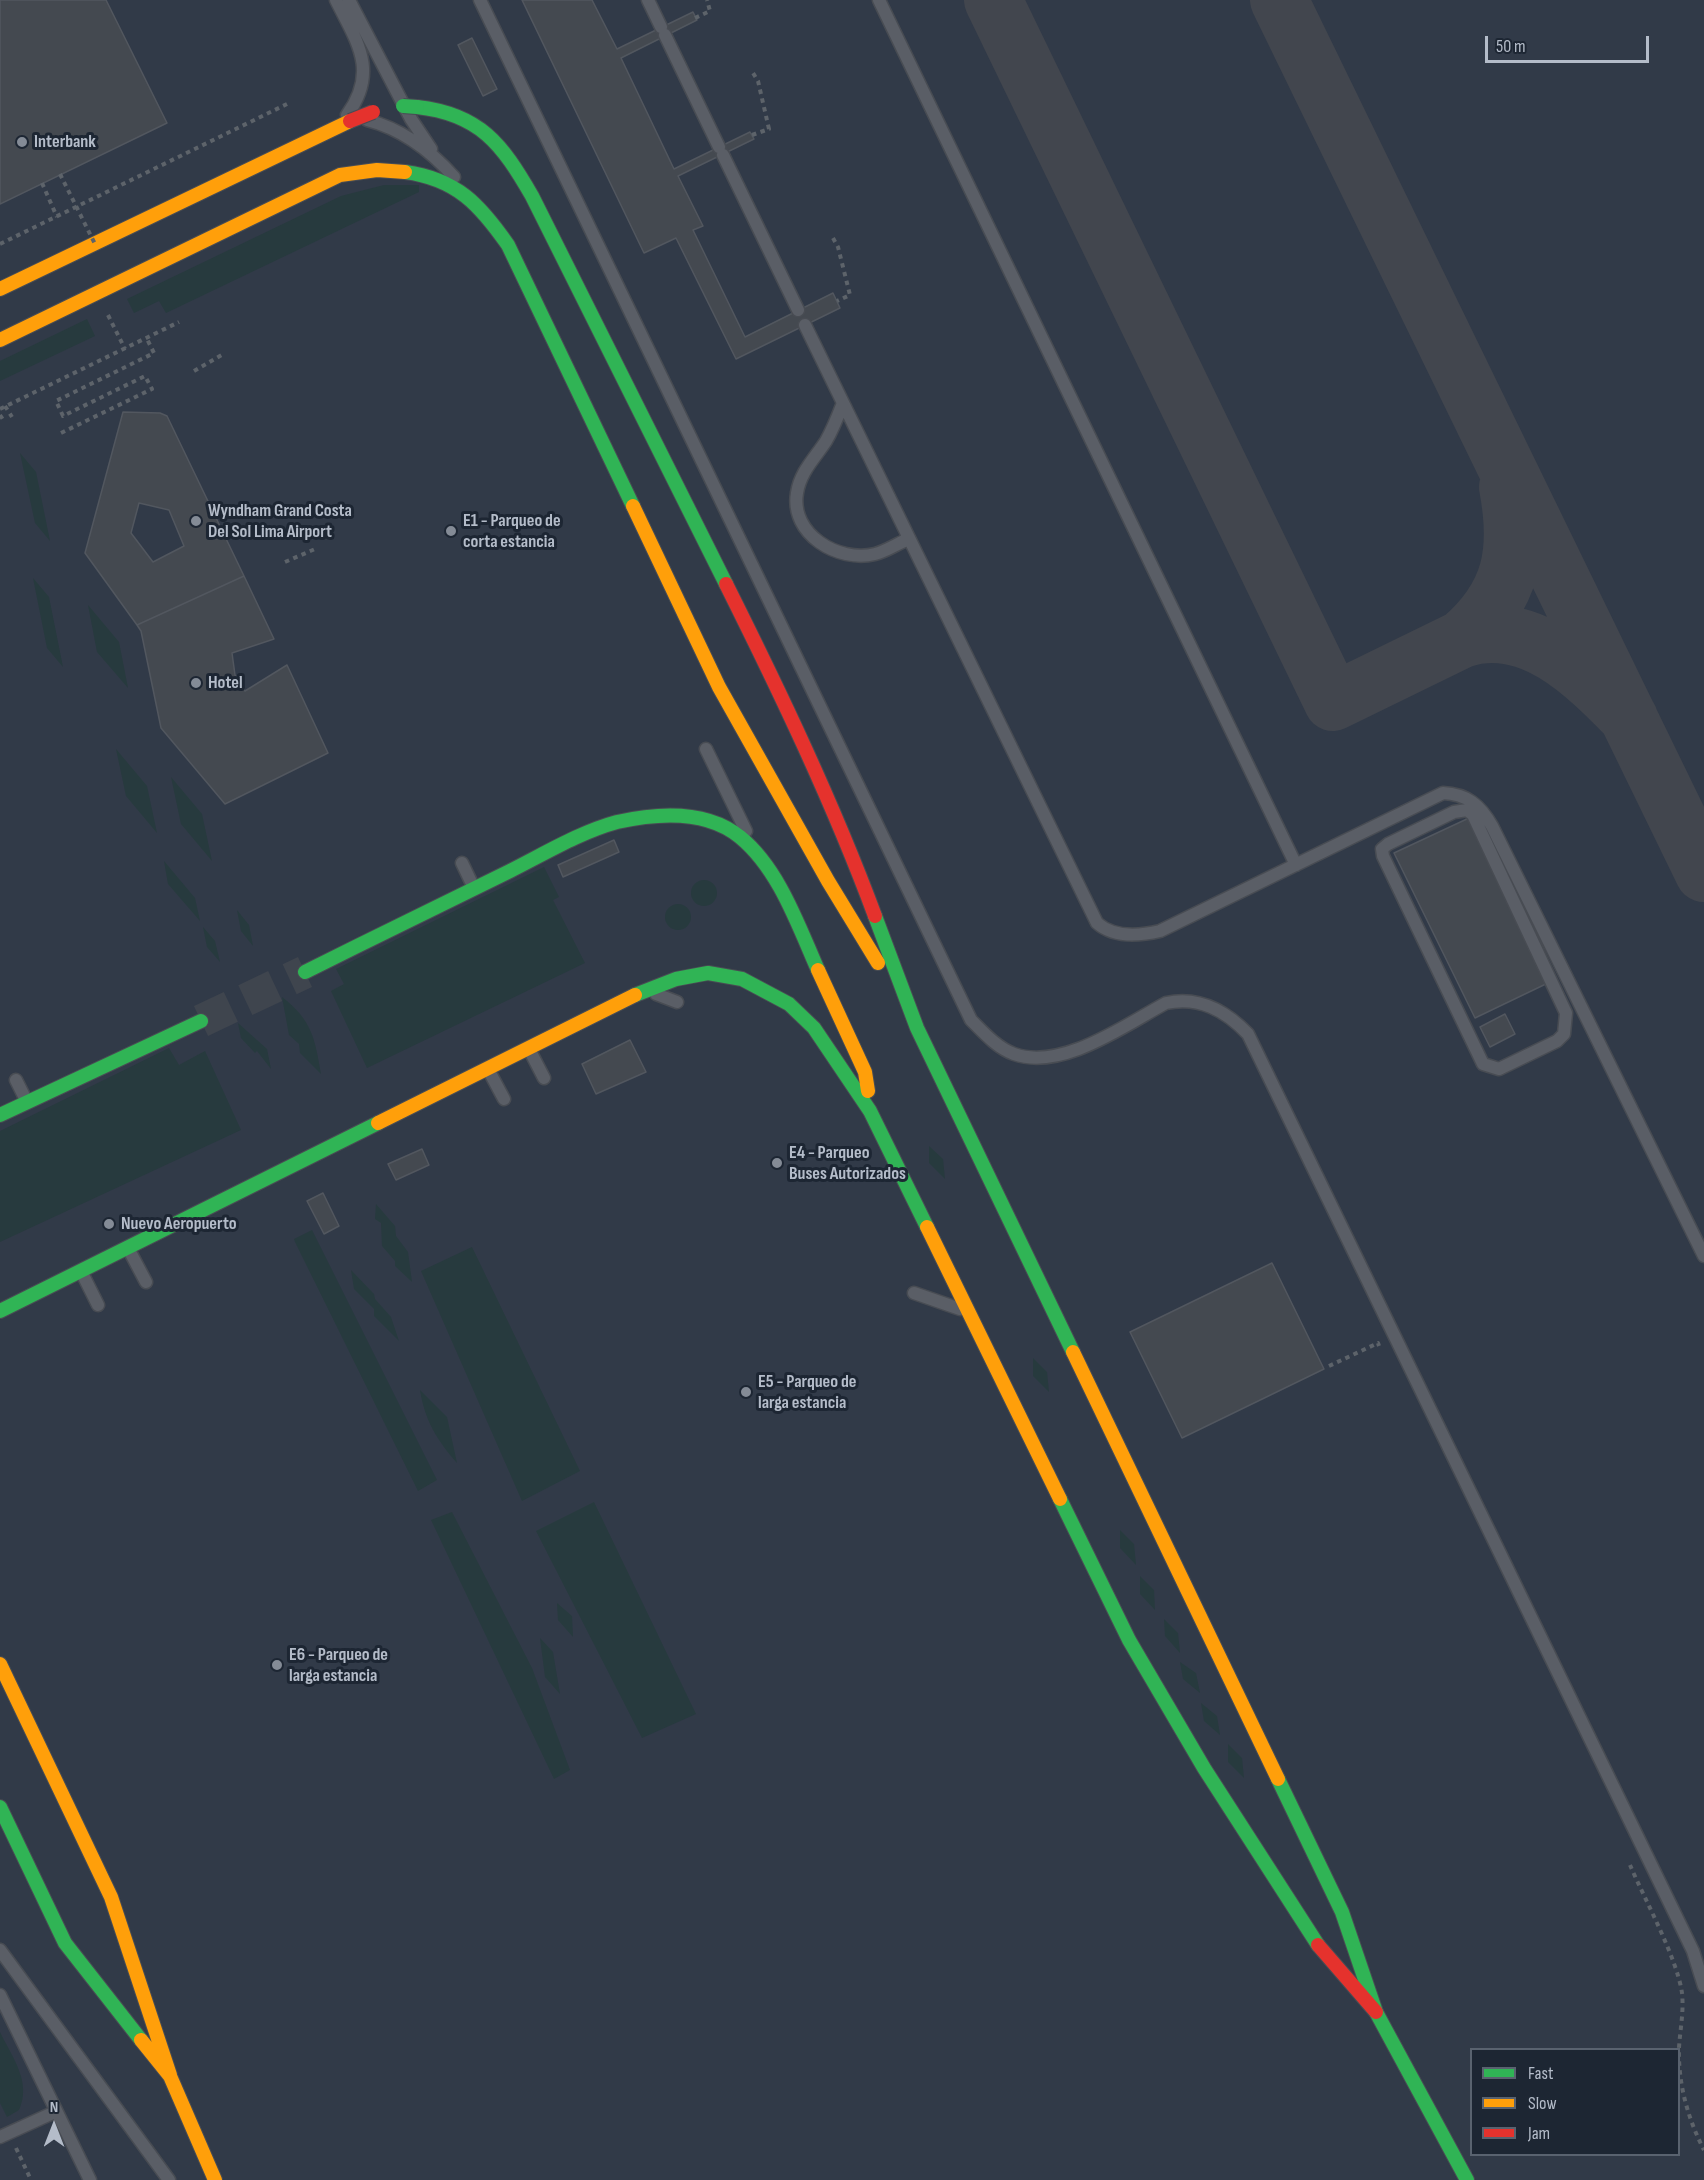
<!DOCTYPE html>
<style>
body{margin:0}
#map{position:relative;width:1704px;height:2180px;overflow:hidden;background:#2a3038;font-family:"Sofia Sans Condensed",sans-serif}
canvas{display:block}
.legend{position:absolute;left:1470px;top:2048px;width:210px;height:108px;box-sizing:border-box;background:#1d2633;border:2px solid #59626f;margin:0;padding:8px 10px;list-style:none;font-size:18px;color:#b4bcc9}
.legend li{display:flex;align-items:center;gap:12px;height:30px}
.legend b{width:30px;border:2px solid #59626f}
.north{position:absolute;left:24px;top:2096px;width:60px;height:60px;-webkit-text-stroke:4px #1d2633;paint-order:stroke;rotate:0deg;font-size:16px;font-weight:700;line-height:24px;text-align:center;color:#b4bcc9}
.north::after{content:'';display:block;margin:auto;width:21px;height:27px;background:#b4bcc9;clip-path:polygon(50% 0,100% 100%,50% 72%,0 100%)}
.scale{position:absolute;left:1485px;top:36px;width:164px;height:27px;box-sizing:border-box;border:3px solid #b4bcc9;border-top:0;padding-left:8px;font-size:18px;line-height:21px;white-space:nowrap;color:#b4bcc9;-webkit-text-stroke:4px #1d2633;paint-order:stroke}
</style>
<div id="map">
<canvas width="1704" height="2180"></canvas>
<ul class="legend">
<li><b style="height:8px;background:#30b455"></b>Fast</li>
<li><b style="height:8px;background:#ff9f0a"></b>Slow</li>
<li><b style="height:8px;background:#e5322d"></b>Jam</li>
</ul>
<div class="north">N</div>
<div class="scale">50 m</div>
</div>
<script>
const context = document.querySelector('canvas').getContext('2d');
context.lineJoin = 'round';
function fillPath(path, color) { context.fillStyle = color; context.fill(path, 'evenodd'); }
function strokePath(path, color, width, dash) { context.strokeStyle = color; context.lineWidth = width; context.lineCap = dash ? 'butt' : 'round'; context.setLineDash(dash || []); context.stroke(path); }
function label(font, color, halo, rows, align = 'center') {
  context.font = font + ' "Sofia Sans Condensed",sans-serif'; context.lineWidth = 6; context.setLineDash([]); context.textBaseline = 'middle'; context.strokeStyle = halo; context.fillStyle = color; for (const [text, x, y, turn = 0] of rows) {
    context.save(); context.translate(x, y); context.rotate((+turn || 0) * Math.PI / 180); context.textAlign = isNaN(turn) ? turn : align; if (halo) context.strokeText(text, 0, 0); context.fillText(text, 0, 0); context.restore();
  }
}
const airport = new Path2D(`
 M0 0H1704V2180H0ZM1472 2050H1678V2154H1472Z`);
const green = new Path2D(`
 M384 185H419V192L166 313 159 301 134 313 127 299 341 196Z
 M87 319 95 336 0 381V361Z
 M20 453 36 472 50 541 35 523Z
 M33 578 49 597 63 667 47 648Z
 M88 605 119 642 128 688 97 652Z
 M116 749 147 786 157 833 126 796Z
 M171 777 202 814 212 861 181 824Z
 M164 861 195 898 200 921 168 884Z
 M544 867 559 897 553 900 585 963 367 1068 331 991 344 984 336 969Z
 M691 893a13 13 0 1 1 26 0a13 13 0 1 1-26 0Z
 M665 917a13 13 0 1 1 26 0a13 13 0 1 1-26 0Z
 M237 910 249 925 253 946 241 931Z
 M203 927 215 941 220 962 207 947Z
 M282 997C312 1020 315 1039 321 1074L300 1053 299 1044 289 1035Z
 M238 1023 267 1049 271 1069 257 1051 255 1053 241 1038Z
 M169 1048 179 1065 205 1051 241 1130 0 1242V1131Z
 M929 1146 943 1159 945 1179 929 1163Z
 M376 1204 395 1226 396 1236 408 1252 412 1282 395 1266V1261L382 1246 381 1223 375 1219Z
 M312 1230 437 1480 418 1491 295 1242 294 1239Z
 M472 1247 580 1471 522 1501 421 1271Z
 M351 1270 374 1294 375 1299 391 1317 399 1341 374 1316V1309L354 1289Z
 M1033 1358 1047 1372 1049 1392 1033 1376Z
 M420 1390 447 1417 457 1463C437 1440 425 1421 420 1390Z
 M594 1502 696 1714 642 1738 536 1531Z
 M452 1512 532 1668 570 1770 554 1779 431 1520Z
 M1120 1530 1134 1544 1136 1565 1120 1548Z
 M1140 1576 1154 1590 1155 1610 1140 1594Z
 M557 1603 572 1616 573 1637 558 1620Z
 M1164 1619 1178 1633 1180 1653 1165 1636Z
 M540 1638 553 1652 560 1694 545 1677Z
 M1180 1662 1196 1673 1200 1693 1183 1679Z
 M1201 1703 1217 1716 1220 1735 1204 1721Z
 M1228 1744 1242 1758 1244 1778 1228 1762Z
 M0 2032C12 2057 32 2082 19 2110L7 2117 0 2103Z`);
const taxiway = new Path2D(`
 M993 0 1333 702 1462 639C1529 616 1586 674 1629 718
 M1279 0 1704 873
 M1462 639C1512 596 1520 551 1508 487`);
const building = new Path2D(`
 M0 0H106L167 123 0 204Z
 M522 0H592L617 49 693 12 697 20 621 58 674 169 750 132 754 139 678 176 703 226 693 230 745 337 833 293 840 308 736 359 676 238 644 253Z
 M472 38 497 89 483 96 458 45Z
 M123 412 160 413 167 416 244 576 137 625 85 553ZM139 503 169 510 184 546 153 562 131 533Z
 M244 576 274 639 232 653 235 675 245 691 287 665 328 753 225 804 161 728 141 631 137 625Z
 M1469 818 1550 982 1475 1018 1394 853Z
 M614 840 619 852 563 877 558 865Z
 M1505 1014 1515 1034 1490 1047 1480 1027Z
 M630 1040 646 1072 596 1094 582 1064Z
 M422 1149 429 1165 396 1180 388 1164Z
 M323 1193 339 1226 324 1234 307 1201Z
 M1272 1263 1324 1369 1182 1438 1130 1332Z`);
const secondaryTunnel = new Path2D(`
 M201 1021 305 972`);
const path = new Path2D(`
 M695 18 710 11 707 0
 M752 135 769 129 758 81 753 73
 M42 183 57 217
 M833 238 838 247 850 295 837 301
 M0 244 287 104
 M108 315 125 349
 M194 371 225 353
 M5 406 12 417
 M0 409 179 322
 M0 415 4 421
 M61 433 152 389 145 376 63 416 56 401 154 353 147 339
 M285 562 315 549
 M1329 1366 1378 1343 1379 1346
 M1630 1865C1645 1900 1677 1958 1682 1993 1684 2012 1680 2030 1679 2048 1678 2084 1688 2119 1704 2150
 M16 2148 31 2180`);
const lane = new Path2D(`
 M336 0C357 42 379 71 347 115
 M349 0 411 119 431 149
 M480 0 971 1020C983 1032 997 1048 1014 1054 1062 1071 1125 1025 1166 1003 1199 996 1225 1010 1248 1034L1693 1951 1704 1986
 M648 0 661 27
 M879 0 1296 865
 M665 35 719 147
 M367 120C402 129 431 151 454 177
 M723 155 798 310
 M805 325 1097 923C1114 938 1139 936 1160 931L1443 793C1467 794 1480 805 1492 826L1704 1256
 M843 403C838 416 833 429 826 441 815 458 800 472 797 493 790 534 838 563 875 554 887 551 898 543 909 539
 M706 749 746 831
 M1467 810 1473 815 1566 1013 1564 1034 1557 1041 1499 1069 1483 1064 1383 856 1382 849 1388 844 1454 812Z
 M462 863 474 888
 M656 994 677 1002
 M529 1049 544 1078
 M489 1071 504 1099
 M16 1080 27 1102
 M128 1248 146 1282
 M81 1271 98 1305
 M914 1293 960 1309
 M0 1950 169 2180
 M0 1995 90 2180
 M0 2137 55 2112`);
const fast = new Path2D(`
 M417 107C480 114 502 144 532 196L726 584
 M405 172C457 179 480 205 508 245L633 506
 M875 916 917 1028 1073 1352
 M305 972C373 938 441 905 510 871 544 854 580 832 617 822 657 813 707 810 740 837 779 869 798 925 818 970
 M635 995 676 979 708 973 742 979 789 1004 814 1028 870 1111 927 1227
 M0 1115 201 1021
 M0 1311 378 1123
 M1060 1499 1129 1640 1204 1768 1318 1945
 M1278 1779 1342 1912 1376 2012 1467 2180
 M0 1807 65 1943 141 2040`);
const slow = new Path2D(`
 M0 289 350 121
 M0 340 340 175 377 170 405 172
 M633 506 719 687 828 881 878 963
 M818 970 865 1072 868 1091
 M378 1123 635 995
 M927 1227 1060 1499
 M1073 1352 1278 1779
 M0 1664 111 1897 170 2075
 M141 2040 170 2076 215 2180`);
const jam = new Path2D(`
 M726 584C780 692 833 803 875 916
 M1318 1945 1376 2012`);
const pathBridge = new Path2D(`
 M60 174 95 244`);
const fastBridge = new Path2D(`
 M403 106 417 107`);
const jamBridge = new Path2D(`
 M350 121 373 112`);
const markers = [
 [22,142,6,"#848b96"],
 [196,521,6,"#848b96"],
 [451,531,6,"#848b96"],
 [196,683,6,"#848b96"],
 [777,1163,6,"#848b96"],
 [109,1224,6,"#848b96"],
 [746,1392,6,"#848b96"],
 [277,1665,6,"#848b96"]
];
const poiNames = [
 ["Interbank",34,142],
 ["Wyndham Grand Costa",208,511],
 ["Del Sol Lima Airport",208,532],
 ["E1 - Parqueo de",463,521],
 ["corta estancia",463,542],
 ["Hotel",208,683],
 ["E4 - Parqueo",789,1153],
 ["Buses Autorizados",789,1174],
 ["Nuevo Aeropuerto",121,1224],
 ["E5 - Parqueo de",758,1382],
 ["larga estancia",758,1403],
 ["E6 - Parqueo de",289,1655],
 ["larga estancia",289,1676]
];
fillPath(airport, '#313a48');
fillPath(green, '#273a3e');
strokePath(taxiway, '#42464e', 58);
fillPath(building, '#444950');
strokePath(building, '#52575f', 1.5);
strokePath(secondaryTunnel, '#3f454e', 33, [33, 16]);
strokePath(lane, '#484c53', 15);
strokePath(fast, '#484c53', 16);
strokePath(slow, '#484c53', 16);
strokePath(jam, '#484c53', 16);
strokePath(path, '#5d636a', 4, [4.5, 4.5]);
strokePath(lane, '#5a5e66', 12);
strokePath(fast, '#30b455', 14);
strokePath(slow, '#ff9f0a', 14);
strokePath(jam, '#e5322d', 14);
strokePath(fastBridge, '#484c55', 16, []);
strokePath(jamBridge, '#484c55', 16, []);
strokePath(pathBridge, '#5d636a', 4, [4.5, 4.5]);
strokePath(fastBridge, '#30b455', 14);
strokePath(jamBridge, '#e5322d', 14);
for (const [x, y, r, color] of markers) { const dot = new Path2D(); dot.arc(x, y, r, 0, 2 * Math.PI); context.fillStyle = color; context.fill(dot); strokePath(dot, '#1d2633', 2); }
label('bold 18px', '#b4bcc9', '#1d2633', poiNames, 'left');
</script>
